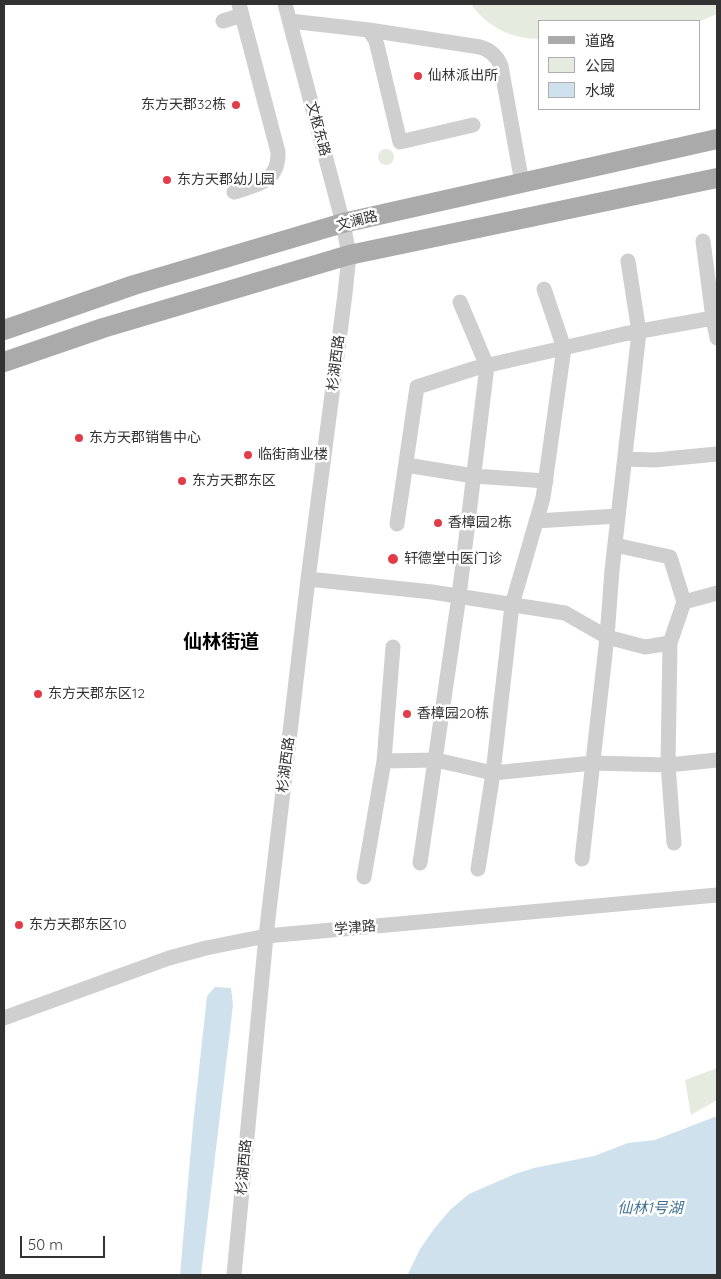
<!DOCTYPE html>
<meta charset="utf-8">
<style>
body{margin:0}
#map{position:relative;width:721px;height:1279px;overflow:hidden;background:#fff;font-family:Quicksand,"Noto Sans SC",sans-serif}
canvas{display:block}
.frame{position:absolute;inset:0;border:5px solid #323232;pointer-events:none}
.legend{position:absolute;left:538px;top:20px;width:162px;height:90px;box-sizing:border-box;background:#fff;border:1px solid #adadad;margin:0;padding:6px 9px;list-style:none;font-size:15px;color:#323232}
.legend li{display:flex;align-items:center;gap:10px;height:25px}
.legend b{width:25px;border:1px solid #adadad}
.scale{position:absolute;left:20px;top:1236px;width:85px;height:22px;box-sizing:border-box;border:2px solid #323232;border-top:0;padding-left:6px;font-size:15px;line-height:18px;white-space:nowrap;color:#323232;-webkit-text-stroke:4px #fff;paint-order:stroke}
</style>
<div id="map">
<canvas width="721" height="1279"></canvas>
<div class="frame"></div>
<ul class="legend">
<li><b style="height:6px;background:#aaa"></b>道路</li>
<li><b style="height:14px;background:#e5ebde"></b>公园</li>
<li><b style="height:14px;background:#cee1ed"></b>水域</li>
</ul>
<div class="scale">50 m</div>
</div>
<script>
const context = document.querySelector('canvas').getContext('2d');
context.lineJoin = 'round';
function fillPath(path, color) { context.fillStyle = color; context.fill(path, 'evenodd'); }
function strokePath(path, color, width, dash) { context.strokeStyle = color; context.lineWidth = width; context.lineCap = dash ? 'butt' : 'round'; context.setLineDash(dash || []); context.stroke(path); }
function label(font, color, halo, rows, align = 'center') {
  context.font = font + ' Quicksand,"Noto Sans SC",sans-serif'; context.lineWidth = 5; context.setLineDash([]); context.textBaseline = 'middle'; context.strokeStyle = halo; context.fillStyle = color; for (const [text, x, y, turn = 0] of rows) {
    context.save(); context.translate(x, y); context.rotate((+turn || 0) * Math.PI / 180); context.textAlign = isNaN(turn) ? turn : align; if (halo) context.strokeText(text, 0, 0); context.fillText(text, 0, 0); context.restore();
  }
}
const green = new Path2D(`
 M471 4H717V14L700 21H540V39C512 39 487 27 471 4Z
 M378 157a8 8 0 1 1 16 0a8 8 0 1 1-16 0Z
 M717 1068V1100L691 1115 685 1080Z`);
const water = new Path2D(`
 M215 987 231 988 233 1005 201 1275H180L193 1125 207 996Z
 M717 1116V1275H410L408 1274 420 1249 434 1229 450 1210 469 1194 515 1174 534 1168 594 1156 628 1143 655 1140Z`);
const minor = new Path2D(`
 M223 21 242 15
 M290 21 369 30 480 47C491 50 497 56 501 66L522 183
 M369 30 375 39 377 45 400 142 473 125
 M234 192C257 185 279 182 278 152L239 4
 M703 241 713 318 717 338
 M625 459 655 460 717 454
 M406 465 474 476 546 481
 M536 521 618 516
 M397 524 417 387 476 368 624 334 713 318
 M615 545 670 557 684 602
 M308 579 432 592 565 613 607 637 645 647 670 643 684 602 717 593
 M670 643 668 765 674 843
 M384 761 436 760 493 773 593 763 668 765 717 760
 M582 859 607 637 612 570 639 332 628 261
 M420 863 459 596 487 366 460 302
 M478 869 493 773 512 605 543 498 564 348 544 289
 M364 877 384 761 393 647
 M4 1018 169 958 206 948 266 936 717 895
 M234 1275 266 936 308 579 345 294 349 255 343 223 285 4`);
const major = new Path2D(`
 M4 330 134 285 343 223 717 139
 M4 362 103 328 349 255 717 178`);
const markers = [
 [418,76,5,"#e13c47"],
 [236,105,5,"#e13c47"],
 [167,180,5,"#e13c47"],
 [79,438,5,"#e13c47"],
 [248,455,5,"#e13c47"],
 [182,481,5,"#e13c47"],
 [438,523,5,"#e13c47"],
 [393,559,6,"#e13c47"],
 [38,694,5,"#e13c47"],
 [407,714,5,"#e13c47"],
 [19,925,5,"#e13c47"]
];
const poiNames = [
 ["仙林派出所",428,76],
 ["东方天郡32栋",226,105,"right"],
 ["东方天郡幼儿园",177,180],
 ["东方天郡销售中心",89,438],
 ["临街商业楼",258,455],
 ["东方天郡东区",192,481],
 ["香樟园2栋",448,523],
 ["轩德堂中医门诊",404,559],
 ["东方天郡东区12",48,694],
 ["香樟园20栋",417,714],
 ["东方天郡东区10",29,925]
];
const streetNames = [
 ["文枢东路",318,129,75],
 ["文澜路",357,221,-14],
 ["杉湖西路",336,363,-83],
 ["杉湖西路",286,765,-83],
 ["学津路",355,928,-5],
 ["杉湖西路",244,1167,-85]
];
const waterNames = [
 ["仙林1号湖",650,1208]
];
const districtNames = [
 ["仙林街道",221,642]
];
fillPath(green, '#e5ebde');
fillPath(water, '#cee1ed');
strokePath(minor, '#cfcfcf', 15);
strokePath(major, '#aaa', 20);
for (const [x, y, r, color] of markers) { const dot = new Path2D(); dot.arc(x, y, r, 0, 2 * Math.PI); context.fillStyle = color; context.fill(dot); strokePath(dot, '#fff', 2); }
label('14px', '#323232', '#fff', poiNames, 'left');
label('14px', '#323232', '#fff', streetNames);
label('italic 15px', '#417393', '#fff', waterNames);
label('bold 19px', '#000', '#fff', districtNames);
</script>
